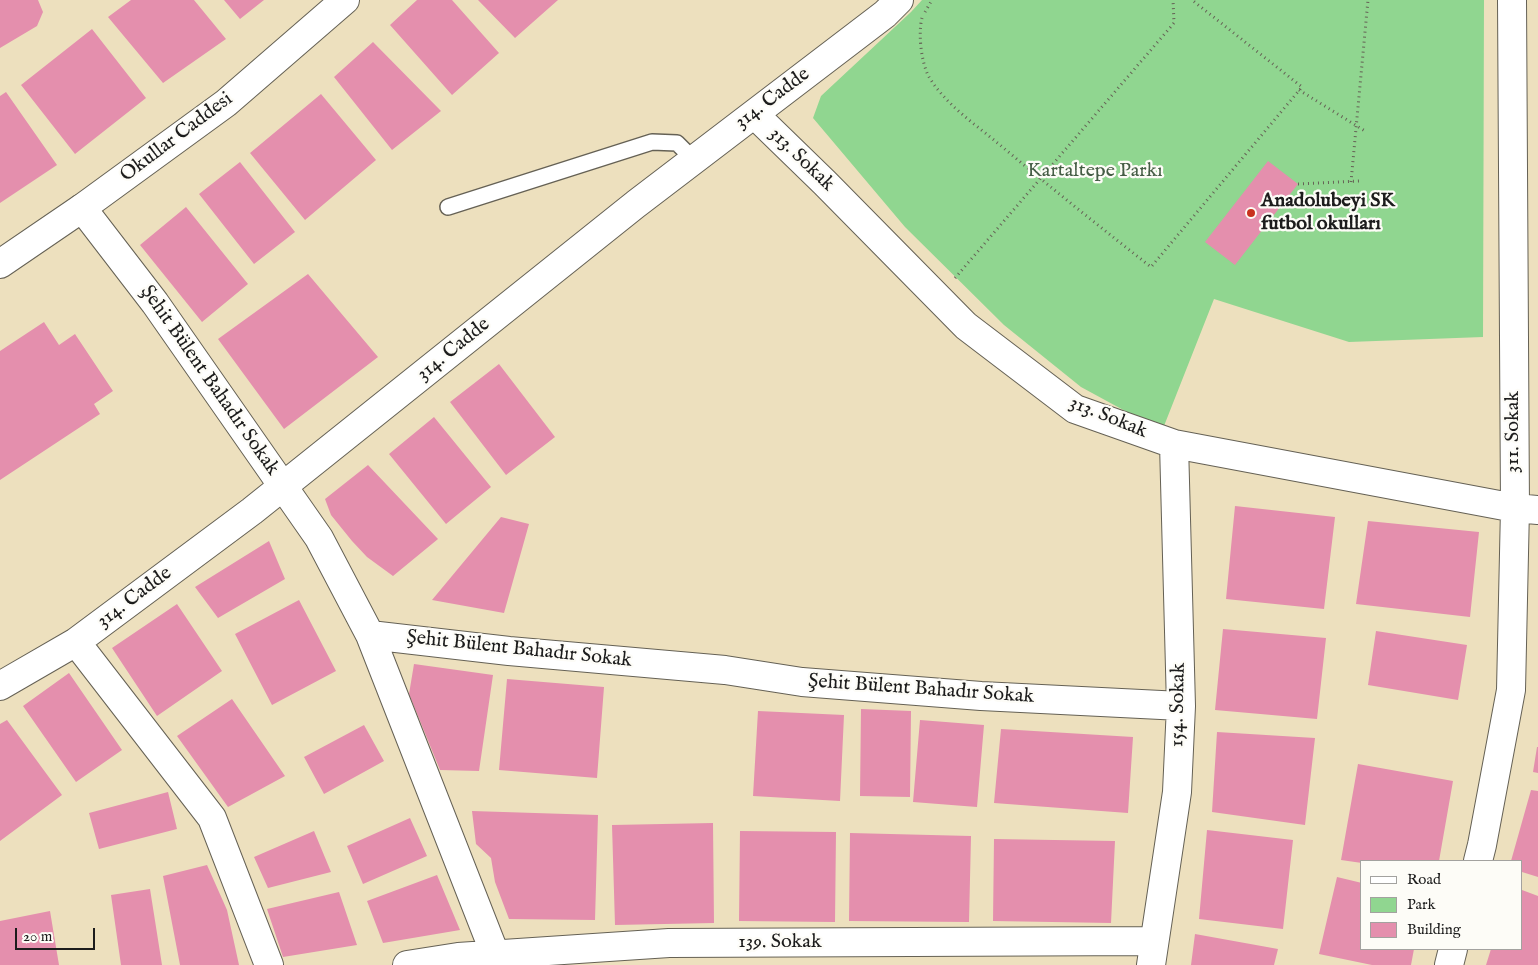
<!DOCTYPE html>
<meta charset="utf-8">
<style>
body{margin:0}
#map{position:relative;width:1538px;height:965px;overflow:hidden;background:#ede0be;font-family:"IM FELL English",serif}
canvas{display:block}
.legend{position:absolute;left:1360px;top:860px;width:162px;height:90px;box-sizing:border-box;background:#fdfcf7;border:1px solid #a3a29f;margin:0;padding:6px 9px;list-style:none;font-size:15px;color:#1c1c1c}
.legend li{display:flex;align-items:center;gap:10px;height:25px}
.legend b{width:25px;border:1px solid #a3a29f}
.scale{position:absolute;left:15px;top:928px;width:80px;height:22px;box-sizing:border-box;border:2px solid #1c1c1c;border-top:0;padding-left:6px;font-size:15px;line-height:18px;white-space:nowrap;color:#1c1c1c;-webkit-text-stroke:4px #fdfcf7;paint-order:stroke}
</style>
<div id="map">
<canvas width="1538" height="965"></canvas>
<ul class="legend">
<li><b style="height:6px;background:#fff"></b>Road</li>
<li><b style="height:14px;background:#90d690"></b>Park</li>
<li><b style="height:14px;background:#e48fad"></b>Building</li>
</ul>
<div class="scale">20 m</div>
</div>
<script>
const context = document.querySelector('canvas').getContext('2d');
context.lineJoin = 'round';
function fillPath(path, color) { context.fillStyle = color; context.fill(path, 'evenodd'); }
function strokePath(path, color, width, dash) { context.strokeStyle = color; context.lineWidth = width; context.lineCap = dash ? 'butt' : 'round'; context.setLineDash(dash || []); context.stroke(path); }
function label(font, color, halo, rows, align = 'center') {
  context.font = font + ' "IM FELL English",serif'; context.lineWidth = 4.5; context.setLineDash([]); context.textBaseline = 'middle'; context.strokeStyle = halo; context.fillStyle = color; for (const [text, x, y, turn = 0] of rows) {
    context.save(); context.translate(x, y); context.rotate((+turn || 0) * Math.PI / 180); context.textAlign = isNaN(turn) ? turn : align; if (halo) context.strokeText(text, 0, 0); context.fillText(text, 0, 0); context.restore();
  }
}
const green = new Path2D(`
 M922 0H1484L1483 337 1349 342 1214 299 1162 431 1081 387 1004 325 905 227 813 118 821 96 911 12Z`);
const building = new Path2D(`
 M0 0H38L43 12 37 26 0 48Z
 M131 0H194L226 39 163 83 108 17Z
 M224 0H264L240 19Z
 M417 0H452L499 53 452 95 390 25Z
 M478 0H558L515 38Z
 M92 29 146 98 75 154 21 85Z
 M373 42 441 111 392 150 334 77Z
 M6 92 57 165 0 203V96Z
 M321 94 376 160 305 220 250 153Z
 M1268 161 1298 184 1235 265 1205 242Z
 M240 162 295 232 254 264 199 194Z
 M186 207 248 284 202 322 140 245Z
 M308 274 378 357 284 429 218 339Z
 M44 322 59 345 75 334 113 391 94 404 100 414 0 480V351Z
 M499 364 555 437 506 475 450 402Z
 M434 417 491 487 446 524 389 454Z
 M368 465 438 539 393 576 367 557 352 541 331 515 325 499Z
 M1235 506 1335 517 1324 609 1226 599Z
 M501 517 529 524 504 613 432 600Z
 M1368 521 1479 532 1470 617 1356 604Z
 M269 541 285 579 218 618 195 587Z
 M299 600 336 671 272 705 235 634Z
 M177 604 222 671 157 716 112 648Z
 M1223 629 1326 638 1317 719 1215 710Z
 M1376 631 1467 645 1458 700 1368 685Z
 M414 664 493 675 479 771 440 770 409 694Z
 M69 673 122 750 76 782 23 706Z
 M507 679 604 687 597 778 499 770Z
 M232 699 285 776 228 807 177 736Z
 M861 709 911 711 910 797 860 796Z
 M758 711 844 715 840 801 753 796Z
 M7 720 62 795 0 841V724Z
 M920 720 984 725 977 807 913 802Z
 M364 725 384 761 324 794 304 757Z
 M1001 729 1133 737 1128 813 994 803Z
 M1217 732 1315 738 1305 825 1212 812Z
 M1537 747H1538V773L1533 772Z
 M1358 764 1453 781 1439 861H1362V863L1341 860Z
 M1531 790 1538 791V877L1522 872V861H1511Z
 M168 792 177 829 99 849 89 813Z
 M472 811 598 815 595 920 509 919 495 882 491 858 476 844Z
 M410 818 427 856 363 884 347 846Z
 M713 823 714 923 615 925 612 825Z
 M1207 830 1293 840 1283 929 1199 919Z
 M314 831 331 872 268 888 254 857Z
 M740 831 836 832 835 922 739 921Z
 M850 833 971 836 969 922 849 921Z
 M994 839 1115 841 1111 923 993 921Z
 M207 865 227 910 239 965H180L163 876Z
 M437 875 460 930 383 943 367 901Z
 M1337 877 1362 883V949H1414L1411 965H1372L1319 954Z
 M150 889 162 965H121L111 895Z
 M1522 890 1538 896V965H1486L1491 949H1522Z
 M339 892 357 945 283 957 267 909Z
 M50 911 59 965H0V921Z
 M1195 934 1278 949 1274 965H1191Z`);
const path = new Path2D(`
 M925 12 932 0
 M922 18C918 33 921 62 929 77 946 105 975 124 1000 145 1050 187 1100 227 1151 267L1302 87 1192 0
 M1299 90 1365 131
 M1351 182 1368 0
 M1298 184 1360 181
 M955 278 1174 23 1173 0`);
const service = new Path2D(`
 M448 207 652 142 677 143 694 160`);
const minor = new Path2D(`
 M754 114 825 183 966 326 1075 409 1174 444 1515 508 1538 510
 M82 208 155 303 319 538 370 635 509 651 725 670 802 682 981 696 1181 706
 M370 635 495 954 497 965
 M76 642 212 818 269 965
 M0 686 76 642 252 511 636 204 885 14 899 0
 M1478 861 1482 845 1511 690 1515 508 1512 0
 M407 965 458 957 669 943 1154 941
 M1151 965 1177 792 1181 706 1174 444
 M1449 965 1453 949`);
const tertiary = new Path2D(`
 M0 264 82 208 226 103 345 0`);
const markers = [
 [1251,213,5,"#c8321e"]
];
const streetNames = [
 ["314. Cadde",773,99,-37],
 ["Okullar Caddesi",177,138,-37],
 ["313. Sokak",801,160,44],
 ["314. Cadde",454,350,-39],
 ["Şehit Bülent Bahadır Sokak",209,381,55],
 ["313. Sokak",1108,418,22],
 ["311. Sokak",1514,432,-90],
 ["314. Cadde",135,598,-37],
 ["Şehit Bülent Bahadır Sokak",519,650,6],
 ["Şehit Bülent Bahadır Sokak",921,690,4],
 ["154. Sokak",1179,705,-89],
 ["139. Sokak",780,943]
];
const parkNames = [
 ["Kartaltepe Parkı",1095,172]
];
const poiNames = [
 ["Anadolubeyi SK",1261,202],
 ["futbol okulları",1261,225]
];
fillPath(green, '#90d690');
fillPath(building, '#e48fad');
strokePath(service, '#656155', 18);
strokePath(minor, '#656155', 30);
strokePath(tertiary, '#656155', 30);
strokePath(path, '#656155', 3, [1, 4]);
strokePath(service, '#fff', 15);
strokePath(minor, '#fff', 28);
strokePath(tertiary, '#fff', 28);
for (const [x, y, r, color] of markers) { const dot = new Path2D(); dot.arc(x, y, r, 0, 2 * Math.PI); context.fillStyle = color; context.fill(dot); strokePath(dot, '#fdfcf7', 2); }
label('20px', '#1c1c1c', '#fdfcf7', streetNames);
label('20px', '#455d45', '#fdfcf7', parkNames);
label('bold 20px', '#1c1c1c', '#fdfcf7', poiNames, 'left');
</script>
